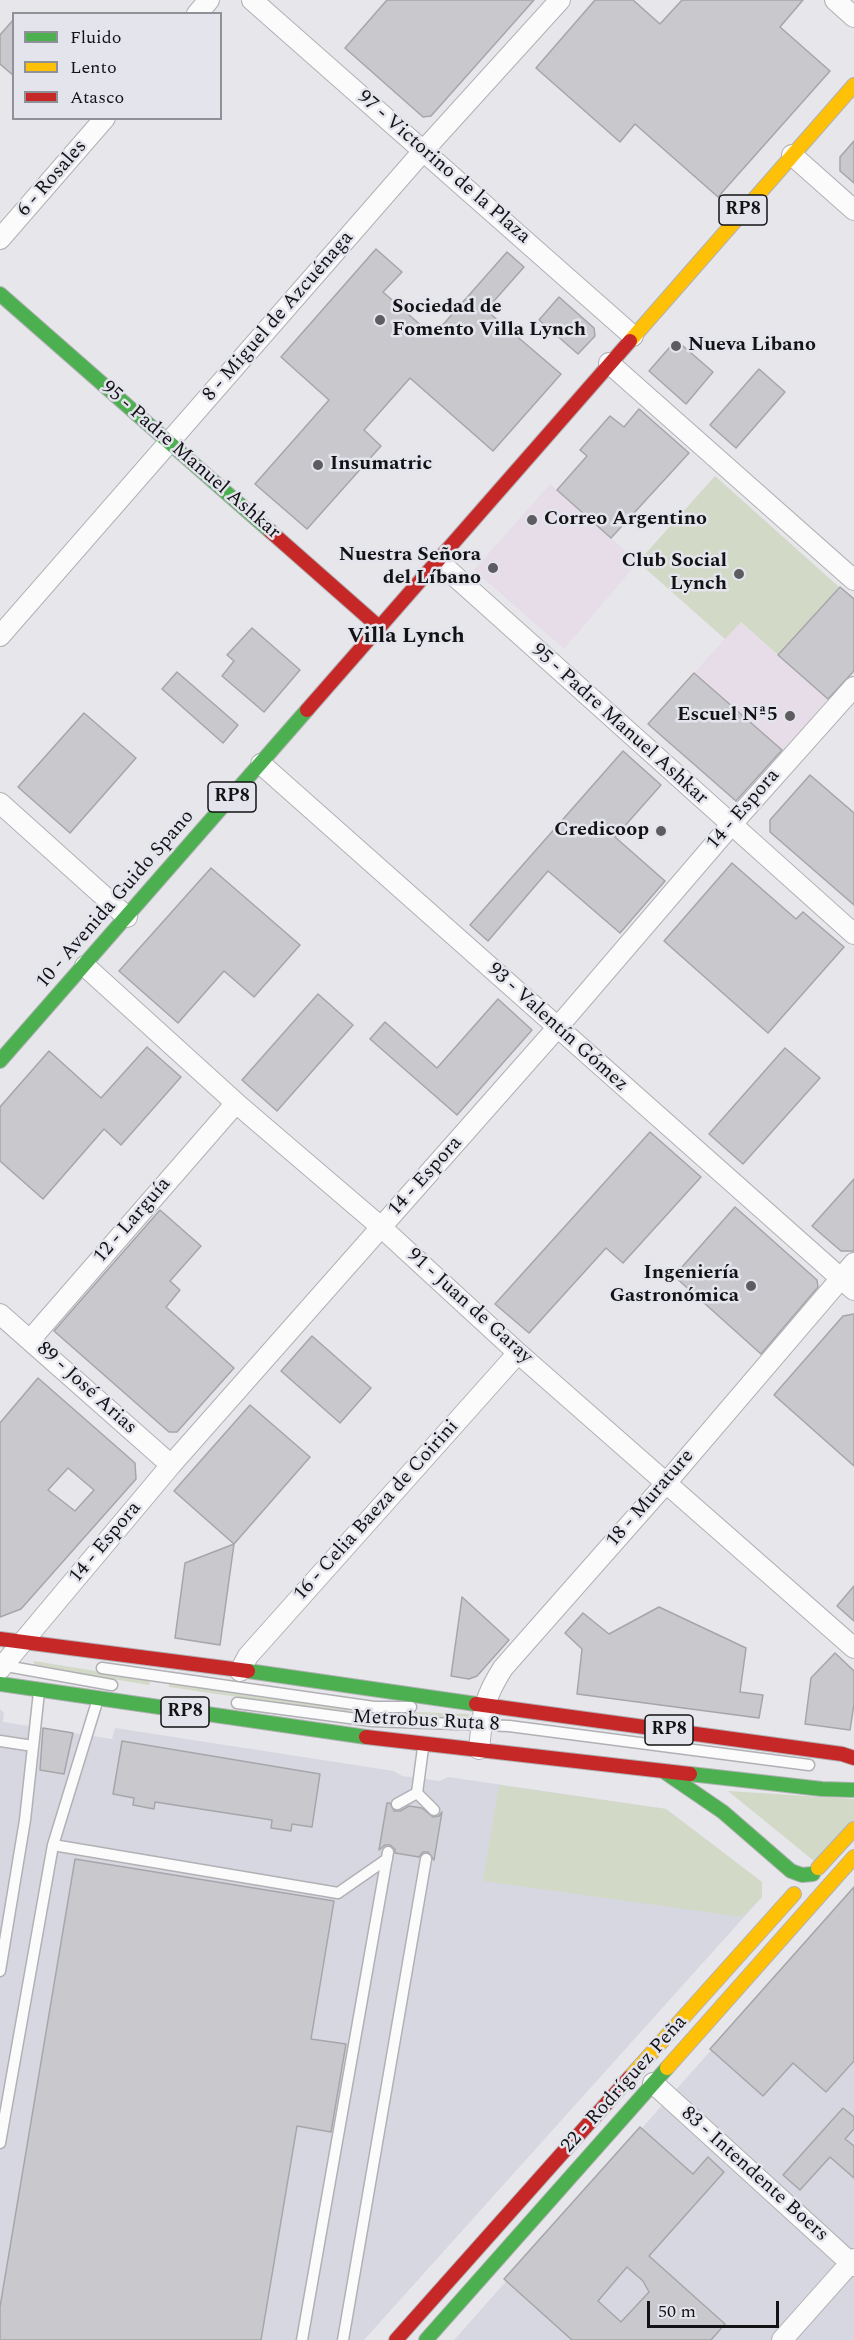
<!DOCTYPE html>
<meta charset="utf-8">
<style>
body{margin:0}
#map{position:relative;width:854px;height:2340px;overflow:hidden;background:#e6e6eb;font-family:Spectral,serif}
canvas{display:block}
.legend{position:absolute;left:12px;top:12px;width:210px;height:108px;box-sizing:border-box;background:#e4e4ed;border:2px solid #909097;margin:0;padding:8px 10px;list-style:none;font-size:18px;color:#131316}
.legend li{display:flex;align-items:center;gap:12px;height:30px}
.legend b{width:30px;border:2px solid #909097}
.scale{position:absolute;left:647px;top:2301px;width:132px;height:27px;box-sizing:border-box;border:3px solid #131316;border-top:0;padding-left:8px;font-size:18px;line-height:21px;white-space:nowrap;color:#131316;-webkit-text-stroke:4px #e4e4ed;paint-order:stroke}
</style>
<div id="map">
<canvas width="854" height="2340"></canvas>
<ul class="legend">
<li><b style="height:8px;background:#4caf50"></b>Fluido</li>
<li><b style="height:8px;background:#ffc107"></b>Lento</li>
<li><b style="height:8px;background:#c62828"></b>Atasco</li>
</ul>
<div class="scale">50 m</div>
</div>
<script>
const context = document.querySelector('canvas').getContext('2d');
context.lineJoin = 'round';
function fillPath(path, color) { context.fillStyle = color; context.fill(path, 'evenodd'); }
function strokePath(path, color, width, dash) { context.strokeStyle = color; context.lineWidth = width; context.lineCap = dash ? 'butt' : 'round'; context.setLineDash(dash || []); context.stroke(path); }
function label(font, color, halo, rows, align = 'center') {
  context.font = font + ' Spectral,serif'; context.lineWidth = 5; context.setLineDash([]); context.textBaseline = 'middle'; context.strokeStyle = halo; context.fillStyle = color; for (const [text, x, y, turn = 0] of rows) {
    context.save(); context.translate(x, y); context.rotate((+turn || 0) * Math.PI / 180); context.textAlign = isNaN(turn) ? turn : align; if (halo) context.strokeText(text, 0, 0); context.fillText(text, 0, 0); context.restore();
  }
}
const built = new Path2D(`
 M0 1709 4 1713 3 1722 112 1739 115 1728 394 1771 402 1776 440 1781 448 1777 666 1809 762 1882V1897L364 2340H0Z
 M854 1889V2340H454Z`);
const education = new Path2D(`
 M550 484 638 562 564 649 474 570Z
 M740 622 829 699 783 751 694 673Z`);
const green = new Path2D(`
 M715 476 839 587 778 655 741 622 725 639 638 562Z
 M34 1661 150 1680 149 1685 34 1666Z
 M169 1683 349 1708 348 1713 169 1687Z
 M365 1710 469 1714 468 1720 364 1715Z
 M499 1785 666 1809 762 1882V1897L742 1917 483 1881Z
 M728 1791 854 1799V1821L814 1861Z`);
const building = new Path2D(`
 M387 0H534L431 116 423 117 345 48Z
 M595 0H633L660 24 682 0H803L780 27 830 71 718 197 635 124 620 142 536 68Z
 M14 19V76L0 64V35Z
 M854 141V183L840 171V157Z
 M376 249 402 272 383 292 433 336 507 252 524 267 486 310 561 374 493 451 410 378 364 430 381 446 307 529 255 484 329 400 281 357Z
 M559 297 594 328 595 336 578 354 539 320Z
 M676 340 713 372 686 404 649 371Z
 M759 369 785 392 736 448 710 425Z
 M639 409 689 453 611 538 557 490 587 456 580 450 610 416 624 427Z
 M840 587 854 599V671L828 699 778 655Z
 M252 628 300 670 264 712 222 676 234 661 227 655Z
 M177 672 238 725 223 743 162 689Z
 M694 673 782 750 736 801 648 724Z
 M84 713 136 758 70 833 18 787Z
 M623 751 661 785 615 837 665 881 620 933 548 871 488 941 470 925Z
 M810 775 854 813V905L770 832V820Z
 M732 863 796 919 803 912 844 947 768 1033 664 941Z
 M211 868 300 945 254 997 224 971 178 1023 119 971Z
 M318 994 353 1025 277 1111 242 1080Z
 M498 999 532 1030 457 1115 370 1039 385 1022 437 1068Z
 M147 1047 181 1077 121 1145 104 1129 43 1199 0 1161V1107L49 1051 101 1098Z
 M785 1048 820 1078 743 1164 709 1134Z
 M650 1132 701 1177 623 1263 606 1248 529 1333 495 1304Z
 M854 1179V1251H841L812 1226Z
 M735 1207 817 1280 818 1287 761 1354 674 1276Z
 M160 1210 201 1246 170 1281 180 1290 166 1307 234 1368 177 1432H169L54 1331Z
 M854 1314V1466L774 1395 843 1316Z
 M312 1336 371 1388 340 1423 281 1371Z
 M38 1378 135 1463 136 1479 21 1609 0 1617V1423ZM68 1468 94 1490 75 1511 48 1490Z
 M250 1405 310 1457 234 1544 174 1491Z
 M234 1544 220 1645 175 1638 185 1563Z
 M854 1586V1621L837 1606Z
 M462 1597 509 1640 477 1676 469 1679 451 1676Z
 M659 1607 746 1648 740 1692 763 1695 759 1718 577 1694 582 1649 565 1633 583 1613 609 1634Z
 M835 1653 854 1671V1704L850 1730 805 1724 811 1678Z
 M43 1728 73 1733 64 1774 40 1770Z
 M122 1741 320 1774 312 1827 292 1824 291 1831 271 1828 272 1820 155 1802 154 1809 133 1805 134 1798 113 1794Z
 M387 1803H390L394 1811H400L409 1806 422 1808 433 1817 439 1816 442 1812 434 1860 428 1852H423L419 1857 395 1853V1849L390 1845H385L379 1850Z
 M75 1859 334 1901 311 2039 346 2044 331 2132 297 2126 261 2340H0V2307Z
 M854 1887V2061L826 2092 793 2063 763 2096 710 2049Z
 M843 2108 854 2117V2129L845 2139 854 2146V2178L830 2157 800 2190 783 2175Z
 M640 2127 693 2174 708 2157 724 2172 649 2256 725 2324 711 2340H572L504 2279ZM627 2267 643 2281 649 2292 621 2322 598 2301Z`);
const lane = new Path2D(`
 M0 1665 112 1685
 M102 1668 374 1707H411
 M237 1703 372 1721 509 1726 809 1765
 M0 1741 33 1746
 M417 1793 434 1810
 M397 1804 417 1793 423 1748
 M53 1845 338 1893 387 1859
 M0 1971 25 1820 39 1692
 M0 2143 53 1845 97 1702
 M302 2340 388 1852
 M343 2340 426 1859`);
const street = new Path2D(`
 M252 0 633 336
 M835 0 854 17
 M197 14 209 0
 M792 155 854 210
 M0 239 105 118
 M609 363 854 580
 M438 561 854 934
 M0 636 424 150 560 0
 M261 764 854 1290
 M0 803 127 917
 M85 966 236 1103 381 1227 518 1353 854 1648
 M0 1314 171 1465
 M30 1340 236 1103
 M0 1669 171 1465 557 1028 731 825 854 687
 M240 1671 248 1656 518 1353
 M479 1749C483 1713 482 1701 503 1668L667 1482 854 1263
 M653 2083 854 2266
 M782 2340 854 2259`);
const fast = new Path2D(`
 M0 294 270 531
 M0 1061 307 710
 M248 1671 476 1704
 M0 1684 366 1737
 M666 1773 723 1812 791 1871 802 1875 813 1874
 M690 1774 822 1789 854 1790
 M426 2340 667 2068`);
const slow = new Path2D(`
 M630 341 854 85
 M818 1868 854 1829
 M667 2068 854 1857
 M630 2077 794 1894`);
const jam = new Path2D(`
 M270 531 380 628
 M307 710 630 341
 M0 1639 248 1671
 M476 1704 842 1754 854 1758
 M366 1737 690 1774
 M396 2340 630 2077`);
const markers = [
 [380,320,6,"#5d5d61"],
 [676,346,6,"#5d5d61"],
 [318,465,6,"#5d5d61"],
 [532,520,6,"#5d5d61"],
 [493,568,6,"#5d5d61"],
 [739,574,6,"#5d5d61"],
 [790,716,6,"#5d5d61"],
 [661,831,6,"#5d5d61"],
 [751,1286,6,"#5d5d61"]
];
const shields = [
 [743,210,48],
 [232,797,48],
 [185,1712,48],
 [669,1730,48]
];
const shieldNames = [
 ["RP8",743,210],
 ["RP8",232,797],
 ["RP8",185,1712],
 ["RP8",669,1730]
];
const streetNames = [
 ["97 - Victorino de la Plaza",443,168,41],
 ["6 - Rosales",53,179,-49],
 ["8 - Miguel de Azcuénaga",279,317,-49],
 ["95 - Padre Manuel Ashkar",190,461,41],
 ["95 - Padre Manuel Ashkar",619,725,42],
 ["14 - Espora",744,810,-49],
 ["10 - Avenida Guido Spano",116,900,-49],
 ["93 - Valentín Gómez",557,1028,42],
 ["14 - Espora",426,1177,-48],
 ["12 - Larguía",133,1221,-49],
 ["91 - Juan de Garay",469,1307,42],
 ["89 - José Arias",86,1389,42],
 ["18 - Murature",651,1499,-49],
 ["16 - Celia Baeza de Coirini",377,1511,-48],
 ["14 - Espora",106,1543,-50],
 ["Metrobus Ruta 8",426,1722,3],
 ["22 - Rodríguez Peña",625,2085,-48],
 ["83 - Intendente Boers",754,2175,42]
];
const poiNames = [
 ["Sociedad de",392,308,"left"],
 ["Fomento Villa Lynch",392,331,"left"],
 ["Nueva Libano",688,346,"left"],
 ["Insumatric",330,465,"left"],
 ["Correo Argentino",544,520,"left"],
 ["Nuestra Señora",481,556],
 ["del Líbano",481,579],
 ["Club Social",727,562],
 ["Lynch",727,585],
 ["Escuel Nª5",778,716],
 ["Credicoop",649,831],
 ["Ingeniería",739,1274],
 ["Gastronómica",739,1297]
];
const quarterNames = [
 ["Villa Lynch",406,638]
];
fillPath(built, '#d7d7e2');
fillPath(education, '#e7dde8');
fillPath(green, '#d3d9c7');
fillPath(building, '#c9c9cd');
strokePath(building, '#a6a6aa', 1.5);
strokePath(lane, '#b1b1b5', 13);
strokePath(street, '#b1b1b5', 22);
strokePath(fast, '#b1b1b5', 16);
strokePath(slow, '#b1b1b5', 16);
strokePath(jam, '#b1b1b5', 16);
strokePath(lane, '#fbfbfc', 10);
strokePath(street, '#fbfbfc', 20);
strokePath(fast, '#4caf50', 14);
strokePath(slow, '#ffc107', 14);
strokePath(jam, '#c62828', 14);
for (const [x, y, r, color] of markers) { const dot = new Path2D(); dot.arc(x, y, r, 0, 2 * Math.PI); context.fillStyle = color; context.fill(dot); strokePath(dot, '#e4e4ed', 2); }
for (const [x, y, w] of shields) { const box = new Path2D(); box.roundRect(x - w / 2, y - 15, w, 30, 4.5); context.fillStyle = '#e4e4ed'; context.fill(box); strokePath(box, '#131316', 1.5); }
label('bold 18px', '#131316', null, shieldNames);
label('20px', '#131316', '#e4e4ed', streetNames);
label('bold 20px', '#131316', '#e4e4ed', poiNames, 'right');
label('bold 22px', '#131316', '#e4e4ed', quarterNames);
</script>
